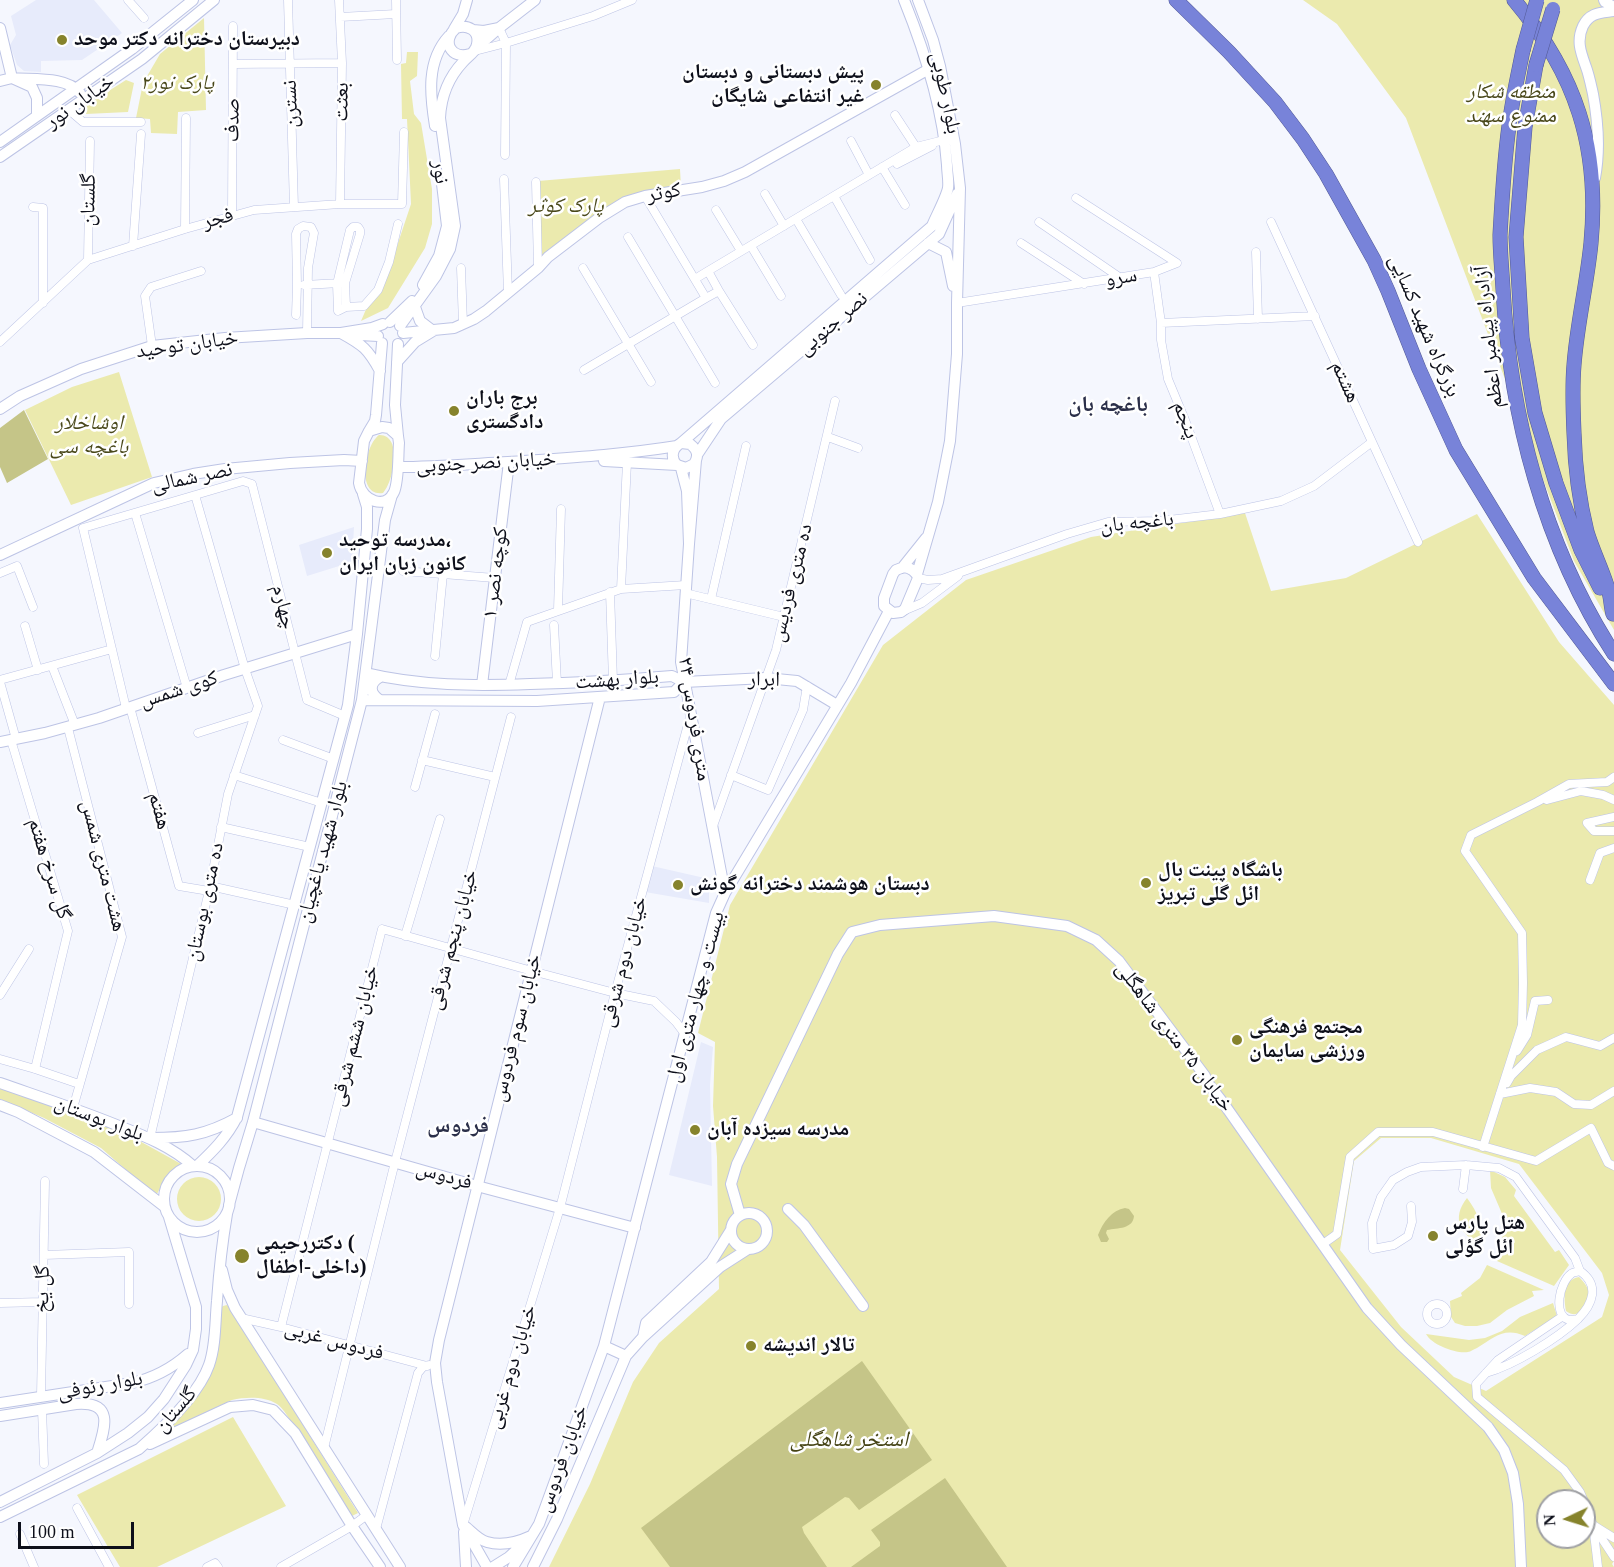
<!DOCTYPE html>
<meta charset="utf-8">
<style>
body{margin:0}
#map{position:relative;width:1614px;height:1567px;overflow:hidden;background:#f5f7fe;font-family:"Times New Roman",serif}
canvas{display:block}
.north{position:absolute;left:1536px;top:1489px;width:60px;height:60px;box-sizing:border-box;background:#fff;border:2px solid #9e9fa3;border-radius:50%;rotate:266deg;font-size:16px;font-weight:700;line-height:24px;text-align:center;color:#0d0f1a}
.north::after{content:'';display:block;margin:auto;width:21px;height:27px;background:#86832c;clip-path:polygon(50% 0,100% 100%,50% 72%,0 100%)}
.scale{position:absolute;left:18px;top:1522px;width:116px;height:27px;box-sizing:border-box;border:3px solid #0d0f1a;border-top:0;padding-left:8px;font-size:18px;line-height:21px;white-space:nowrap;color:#0d0f1a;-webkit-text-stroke:4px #fff;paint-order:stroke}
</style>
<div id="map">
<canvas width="1614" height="1567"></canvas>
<div class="north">N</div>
<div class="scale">100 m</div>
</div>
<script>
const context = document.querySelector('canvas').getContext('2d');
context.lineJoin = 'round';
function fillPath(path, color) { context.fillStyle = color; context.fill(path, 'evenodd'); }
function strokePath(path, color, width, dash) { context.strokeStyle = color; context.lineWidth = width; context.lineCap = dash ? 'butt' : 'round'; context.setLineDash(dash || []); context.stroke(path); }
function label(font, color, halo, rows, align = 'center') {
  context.font = font + ' "Times New Roman","Noto Naskh Arabic",serif'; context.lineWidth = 5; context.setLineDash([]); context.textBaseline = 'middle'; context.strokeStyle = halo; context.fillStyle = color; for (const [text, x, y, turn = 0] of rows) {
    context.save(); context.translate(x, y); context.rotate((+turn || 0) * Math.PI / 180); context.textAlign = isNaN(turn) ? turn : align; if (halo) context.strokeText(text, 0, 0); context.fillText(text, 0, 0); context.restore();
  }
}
const built = new Path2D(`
 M36 0H94L122 33 82 60 41 61V72L24 71 17 65 10 45 16 35 11 16Z
 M354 527 352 562 307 576 299 545Z
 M652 866 709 879V903L645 892Z
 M701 1042 713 1047 710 1085 712 1186 669 1175Z`);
const green = new Path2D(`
 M1303 0H1614V630L1574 561 1406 118 1337 24Z
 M204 18 206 110 178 112 177 134 151 133 150 119 136 118 143 83 160 54Z
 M407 52H418L417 76 410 81 414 114 421 123 432 189V224L425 248 388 308 361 321 367 307 386 279 411 204 407 119H402L401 64 406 63Z
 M126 80 134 83 128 112 86 114 85 106Z
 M680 169 681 188 643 195 549 255H540L538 181Z
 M119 372 152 477 71 505 25 410 72 387Z
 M379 435C403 434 394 482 383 493 356 497 364 446 379 435Z
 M1245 513 1271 591 1346 578 1477 514 1559 642 1614 705V1561L1612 1564 1614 1567H549L590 1484 633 1382 659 1343 719 1289 717 1157 713 1106 715 1042 698 1033 730 905 883 645 966 580 1091 537ZM1381 1138H1431L1519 1164 1602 1273 1609 1295 1602 1317 1486 1391 1454 1377 1401 1327 1340 1250 1354 1161ZM1548 1501H1584V1537H1548Z
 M0 1088 116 1128 183 1165C169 1173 163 1182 156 1196L101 1148 44 1118 0 1099Z
 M1490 1170 1505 1177 1516 1190 1514 1196 1555 1252 1559 1250 1569 1265 1554 1286 1497 1261 1503 1233V1216L1491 1188Z
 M177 1199a22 22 0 1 1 44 0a22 22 0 1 1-44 0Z
 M1467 1198C1478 1213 1483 1225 1482 1244 1460 1236 1451 1218 1467 1198Z
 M1487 1265 1544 1290 1532 1291 1534 1296 1507 1310 1490 1323 1477 1326H1465L1455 1323 1451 1317 1450 1301 1462 1296 1461 1293 1480 1278Z
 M1579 1277C1584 1282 1589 1288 1589 1295 1589 1298 1587 1301 1585 1304 1580 1313 1576 1318 1566 1311 1564 1298 1562 1280 1579 1277Z
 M1553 1303 1557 1316 1525 1336C1504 1327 1495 1337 1477 1348 1476 1348 1470 1352 1468 1352 1456 1354 1432 1345 1426 1334L1469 1340 1485 1338 1502 1331 1520 1317Z
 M227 1305 230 1308 358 1513 352 1516C334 1485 315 1455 294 1426 289 1419 284 1409 277 1404 264 1396 246 1397 232 1400L160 1434 196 1395 220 1309 223 1306Z
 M233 1417 286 1506 157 1567H120L77 1495Z`);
const water = new Path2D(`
 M24 410 48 459 7 483 0 467V428Z
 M1125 1208 1129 1209 1134 1216C1133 1229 1118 1228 1107 1230L1106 1233 1109 1239 1107 1242H1101L1098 1235C1103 1222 1112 1210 1125 1208Z
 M862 1361 932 1460 859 1510 849 1498 845 1497 802 1527 804 1533 827 1567H670L641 1528Z
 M945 1478 1007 1567H851L880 1546V1542L871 1530Z`);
const street = new Path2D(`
 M128 0 144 18
 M288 0 294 207
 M339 0 342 63 340 204
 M396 0 397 60
 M340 17 396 14
 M499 28 506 43 593 16 632 0
 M475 51 506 43 505 155
 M234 64 342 63
 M69 110 83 122H141
 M895 115 916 147
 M851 141 869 175
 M897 164 932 146
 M882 167 905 205
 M504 179 508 293
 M536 182 538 268
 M765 194 784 226
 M645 196 706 298 719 291 708 271 695 279
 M834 196 870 260
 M1076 198 1177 263 1154 272
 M33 207 43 208V303
 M716 210 741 251
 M232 215 233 26
 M796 219 841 295
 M1039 222 1122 279
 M1271 222 1418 542
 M353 227H358L360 230V234L345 283 346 307 338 311 337 284 350 230Z
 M185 229 186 118
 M628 237 715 383
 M1021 243 1084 284
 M133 246 141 134
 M751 246 781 296
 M1256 252 1258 319
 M88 260 90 141
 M461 268 463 324
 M583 268 651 382
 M708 271 916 147 944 140
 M304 285 340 283
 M719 291 753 345
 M957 303 1154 272 1161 323 1315 316
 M346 307 364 306 378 290 389 262 398 224
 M296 315 297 285 296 234 298 229 303 226 311 227 314 233 308 268 307 333
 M1161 323V340L1168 379 1185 420 1220 514
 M0 342 88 260 185 229 254 210 340 204H402L404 132
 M152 346 145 296 151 287 201 271
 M584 370 706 298
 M828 437 858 448
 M135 513 187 688
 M403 571 495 578
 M0 573 17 566 33 607
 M918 578 928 580 942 579 1067 534 1108 522 1160 521 1220 514 1281 501 1314 486 1372 442
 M621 589 627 462
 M610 592 613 681
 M685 593 784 617
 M711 599 746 446
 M558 610 561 509
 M903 611 922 603 958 576
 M554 625 557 683
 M25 626 38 670
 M435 656 443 574
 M52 666 75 725
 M0 680 112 649
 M0 682 16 739
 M509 685 527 622 621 589 686 585
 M130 707 179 886 209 891
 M126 708 83 528 243 481 252 484 307 700 345 716
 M68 728 122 937 73 1108
 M198 733 255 715
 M11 740 68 931 35 1069
 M283 740 334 759
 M422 760 495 777
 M234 775 322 803
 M731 775 768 790 803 710 807 686
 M415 787 435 714
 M1547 800 1581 791 1603 795 1614 800
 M1614 817 1587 823 1594 831H1614
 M713 826 776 650 835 401
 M221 827 310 847
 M1590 880 1600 853 1614 848
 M210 886 295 905
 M405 936 440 819
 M0 995 29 949
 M1517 1051 1527 1035 1535 1001 1548 1000
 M0 1059 35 1069 79 1084
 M1507 1083 1511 1076 1537 1050 1566 1037 1600 1046 1614 1038
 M1500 1094 1530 1088 1556 1092 1574 1104 1591 1105 1614 1091
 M150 1138 209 891 228 794 258 706 245 669 195 495
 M1483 1147 1522 1025 1523 983 1522 933 1465 851 1471 835 1537 802 1569 784 1607 782 1614 777
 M1463 1189 1466 1165
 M1411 1206 1412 1222 1408 1236 1394 1245 1373 1249 1372 1223 1381 1197 1393 1180 1407 1172 1421 1167 1466 1165 1499 1168 1516 1177 1575 1258 1580 1271
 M1323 1244 1337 1234 1350 1157 1378 1132H1433L1536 1161 1591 1128 1608 1163 1614 1166
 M44 1255 129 1252V1304
 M1580 1271C1600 1285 1593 1304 1578 1319 1577 1319 1571 1320 1569 1320 1552 1315 1560 1282 1571 1274 1573 1272 1577 1272 1580 1271Z
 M0 1303 43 1302
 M1427 1314a10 10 0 1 1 20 0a10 10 0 1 1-20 0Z
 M1563 1316 1498 1360 1476 1384 1477 1397 1564 1470 1580 1492 1584 1501
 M241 1318 281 1327 427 1366
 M281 1327 382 929 532 971 615 993 654 1001 676 1022 685 1034
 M1486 1373C1514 1365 1557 1339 1578 1319
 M41 1396 45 1181
 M42 1409 44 1464
 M324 1448 395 1162 511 717
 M1584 1502 1593 1525 1614 1557
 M77 1508 109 1567
 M464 1522 560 1208 615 993 690 717
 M376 1529 418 1373 423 1367 429 1365
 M20 1534 34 1567
 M207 1567 215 1563 218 1567
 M281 1567 352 1526 367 1515
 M1598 1567 1593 1525 1614 1538`);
const secondary = new Path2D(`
 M1604 0 1605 2 1614 7
 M0 28 12 78 0 81
 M499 28 535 0
 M454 29 463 14 467 0
 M473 30 484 31 499 28 475 49
 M37 116V98L32 87 12 78C32 80 67 76 80 93
 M435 126C430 95 426 61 449 36
 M0 142 132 49 193 0
 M0 157 142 59 214 0
 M1595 178C1600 151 1598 121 1593 94 1591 85 1589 75 1586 67 1581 53 1576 41 1583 26 1590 12 1601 13 1614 11
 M928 243 946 252 953 286
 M423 285 439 256 447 226 442 184
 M390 322 412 301
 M400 326 436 276 450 249 455 226 440 118C441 97 448 78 463 62 468 56 476 52 477 44 480 30 467 24 456 28 441 41 451 60 470 54
 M341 333C363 345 368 349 380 371
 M403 333 454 328 474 319 486 311 538 268 548 257 599 218 625 202 645 196 702 187 724 181 745 172 929 69 940 66
 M360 335 378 336
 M398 344 395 405 398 436
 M397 362 415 342 433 331 420 321 415 307
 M0 409 20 396 81 369 152 346 225 338 307 333H341L372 328 383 324
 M382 427 389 428 398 436 399 443C398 455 399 481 394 492 386 510 362 501 359 483L364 441 369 431Z
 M369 431 375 421 376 415 382 343
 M681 443 690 444C698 450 699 456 694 464L686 468 677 465C670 458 672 448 681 443L932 226C936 216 946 198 948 188 949 181 947 172 947 165 943 108 925 52 904 0
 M697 455 721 419 939 234 957 194
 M604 461 677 465
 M398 467C434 467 471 464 508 462 565 458 621 455 677 446
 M681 468 687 491 689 544 696 460
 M689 544 681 662 725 893
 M0 555 154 483 193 474 225 469 290 463 344 460 362 461
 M904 567C911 568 916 571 918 578L905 609 901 612 893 613 884 606V598L893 574 896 570Z
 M902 568 926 538
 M917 574 938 502 950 441 957 354V303L960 188 955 144 940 66 933 40 918 0
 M366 673C420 686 475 686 530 684 578 683 625 680 672 676L684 682 766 678 797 681 837 705
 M482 685 509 462
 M362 700 537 701 674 692 684 682
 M380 700C369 693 369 683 380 677
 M0 742 45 733 99 718 224 675 357 634
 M0 1083C40 1097 80 1110 119 1126 145 1136 172 1147 193 1166
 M0 1105 18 1112 94 1152 165 1207
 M253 1122 477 1186 635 1228
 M151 1138C186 1138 206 1135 237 1118
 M164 1199a33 33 0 1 1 66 0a33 33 0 1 1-66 0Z
 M197 1166C213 1151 227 1137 237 1117L348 705 357 634 367 529V507L363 494
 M229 1205 239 1168 253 1122 362 700 385 520 392 495
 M788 1209 804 1225 863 1306
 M731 1231a18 18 0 1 1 36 0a18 18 0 1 1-36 0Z
 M740 1215 731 1184 737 1164 838 954 852 932 880 925 994 916 1067 926 1096 940 1119 961 1205 1076 1207 1082 1224 1104 1367 1308 1401 1345 1488 1427 1504 1450 1513 1473 1518 1504 1521 1567
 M222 1270 227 1290 235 1308 400 1567
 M643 1337 646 1323 711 1262 731 1230
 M604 1346 626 1356
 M0 1403 132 1383C154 1378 171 1369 188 1354
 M0 1416 76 1404C115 1401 105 1428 97 1453
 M150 1444 230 1407 253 1405 273 1410 295 1433 352 1526 380 1567
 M0 1502 97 1453 128 1433 148 1417 164 1399 186 1365 193 1350 196 1329V1307L169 1217
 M0 1517 139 1449C162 1429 199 1394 209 1365 216 1345 215 1322 217 1301 219 1272 222 1243 227 1214
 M466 1527C472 1532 479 1540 487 1542 501 1546 518 1542 531 1536
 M464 1532 466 1567
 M487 1567 463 1525 437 1382 435 1363 439 1340 600 697
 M493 1567 509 1557 520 1547
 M513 1567 539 1524 545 1508 604 1346 716 913 725 893 851 683 889 611
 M533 1567 557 1519 626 1356 643 1337 720 1267 748 1249`);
const highway = new Path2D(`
 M1176 0 1229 52 1275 102 1303 139 1326 174 1374 260 1388 291 1419 369 1456 450 1534 578 1614 684
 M1514 0C1576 74 1600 147 1591 243 1587 284 1577 324 1574 365 1572 388 1573 410 1574 433 1575 466 1579 500 1587 532 1593 552 1603 571 1609 592 1611 599 1611 607 1613 614
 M1523 50C1518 75 1512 101 1509 126 1504 162 1502 199 1500 235 1500 252 1502 271 1503 289 1510 416 1544 546 1614 654
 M1536 65 1525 127 1516 237 1522 338 1535 413 1556 483 1581 550 1600 588`);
const highwayBridge = new Path2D(`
 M1523 50 1537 0
 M1536 65 1553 9`);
const markers = [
 [62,40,6,"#86832c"],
 [876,85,6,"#86832c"],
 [454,411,6,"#86832c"],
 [327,553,6,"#86832c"],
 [1146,883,6,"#86832c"],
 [678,885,6,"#86832c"],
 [1237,1040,6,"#86832c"],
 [695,1130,6,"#86832c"],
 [1433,1236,6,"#86832c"],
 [242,1256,8,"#86832c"],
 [751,1346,6,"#86832c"]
];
const poiNames = [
 ["دبیرستان دخترانه دکتر موحد",74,40],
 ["پیش دبستانی و دبستان",864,73,"right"],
 ["غیر انتفاعی شایگان",864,97,"right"],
 ["برج باران",466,399],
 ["دادگستری",466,423],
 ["مدرسه توحید،",339,541],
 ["کانون زبان ایران",339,565],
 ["باشگاه پینت بال",1158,871],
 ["ائل گلی تبریز",1158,895],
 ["دبستان هوشمند دخترانه گونش",690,885],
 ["مجتمع فرهنگی",1249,1028],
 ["ورزشی سایمان",1249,1052],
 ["مدرسه سیزده آبان",707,1130],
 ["هتل پارس",1445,1224],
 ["ائل گؤلی",1445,1248],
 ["دکتررحیمی (",256,1244],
 ["داخلی-اطفال)",256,1268],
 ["تالار اندیشه",763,1346]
];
const parkNames = [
 ["پارک نور۲",177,83],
 ["منطقه شکار",1511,92],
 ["ممنوع سهند",1511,116],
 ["پارک کوثر",566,206],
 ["اوشاخلار",89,423],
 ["باغچه سی",89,447]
];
const streetNames = [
 ["بلوار طوبی",945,93,78],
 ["خیابان نور",80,102,-35],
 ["بعثت",342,102,-89],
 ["نسترن",291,104,-92],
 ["صدف",233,120,-89],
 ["نور",440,172,83],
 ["کوثر",664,193,-10],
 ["گلستان",89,200,-89],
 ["فجر",218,219,-16],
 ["سرو",1121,278,-10],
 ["نصر جنوبی",833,324,-41],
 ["بزرگراه شهید کسایی",1424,326,67],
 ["آزادراه پیامبر اعظم",1489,337,-96],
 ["خیابان توحید",187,345,-8],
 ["هشتم",1345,382,66],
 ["پنجم",1185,420,69],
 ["خیابان نصر جنوبی",486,463,-3],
 ["نصر شمالی",192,478,-12],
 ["باغچه بان",1137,523,-6],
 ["کوچه نصر ۱",496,573,-83],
 ["ده متری فردیس",792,583,-76],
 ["چهارم",283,607,76],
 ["بلوار بهشت",617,680,-4],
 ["ابرار",764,680,1],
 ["کوی شمس",179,690,-18],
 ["۲۴ متری فردوس",694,719,81],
 ["هفتم",159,811,75],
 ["بلوار شهید یاغچیان",323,852,-75],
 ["هشت متری شمس",103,866,76],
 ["گل سرخ هفتم",49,869,73],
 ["ده متری بوستان",205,902,-78],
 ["خیابان پنجم شرقی",453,940,-75],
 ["خیابان دوم شرقی",624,962,-75],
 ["بیست و چهار متری اول",696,997,-75],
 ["خیابان سوم فردوس",517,1028,-76],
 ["خیابان ششم شرقی",355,1036,-76],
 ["خیابان ۳۵ متری شاهگلی",1174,1037,53],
 ["بلوار بوستان",99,1119,21],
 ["فردوس",444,1176,16],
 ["گل یخ",43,1289,-89],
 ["فردوس غربی",334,1341,15],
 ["خیابان دوم غربی",512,1367,-73],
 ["بلوار رئوفی",100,1386,-10],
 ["گلستان",176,1410,-49],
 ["خیابان فردوس",563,1459,-70]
];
const neighbourhoodNames = [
 ["باغچه بان",1108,405],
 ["فردوس",458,1126]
];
const waterNames = [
 ["استخر شاهگلی",849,1440]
];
fillPath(built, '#e7ebfb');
fillPath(green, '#ebeaae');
fillPath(water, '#c5c588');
strokePath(street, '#bdc4e5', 9);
strokePath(secondary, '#bdc4e5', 12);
strokePath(highway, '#535a96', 15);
strokePath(street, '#fff', 8);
strokePath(secondary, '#fff', 10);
strokePath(highway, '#7883d9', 14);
strokePath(highwayBridge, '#535a96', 15, []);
strokePath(highwayBridge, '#7883d9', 14);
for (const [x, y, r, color] of markers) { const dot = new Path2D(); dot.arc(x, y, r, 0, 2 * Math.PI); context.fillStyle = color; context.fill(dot); strokePath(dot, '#fff', 2); }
label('bold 21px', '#0d0f1a', '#fff', poiNames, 'left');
label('italic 21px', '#49481a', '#fff', parkNames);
label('21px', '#0d0f1a', '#fff', streetNames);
label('bold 22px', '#2b2f49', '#fff', neighbourhoodNames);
label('italic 22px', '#454315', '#fff', waterNames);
</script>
